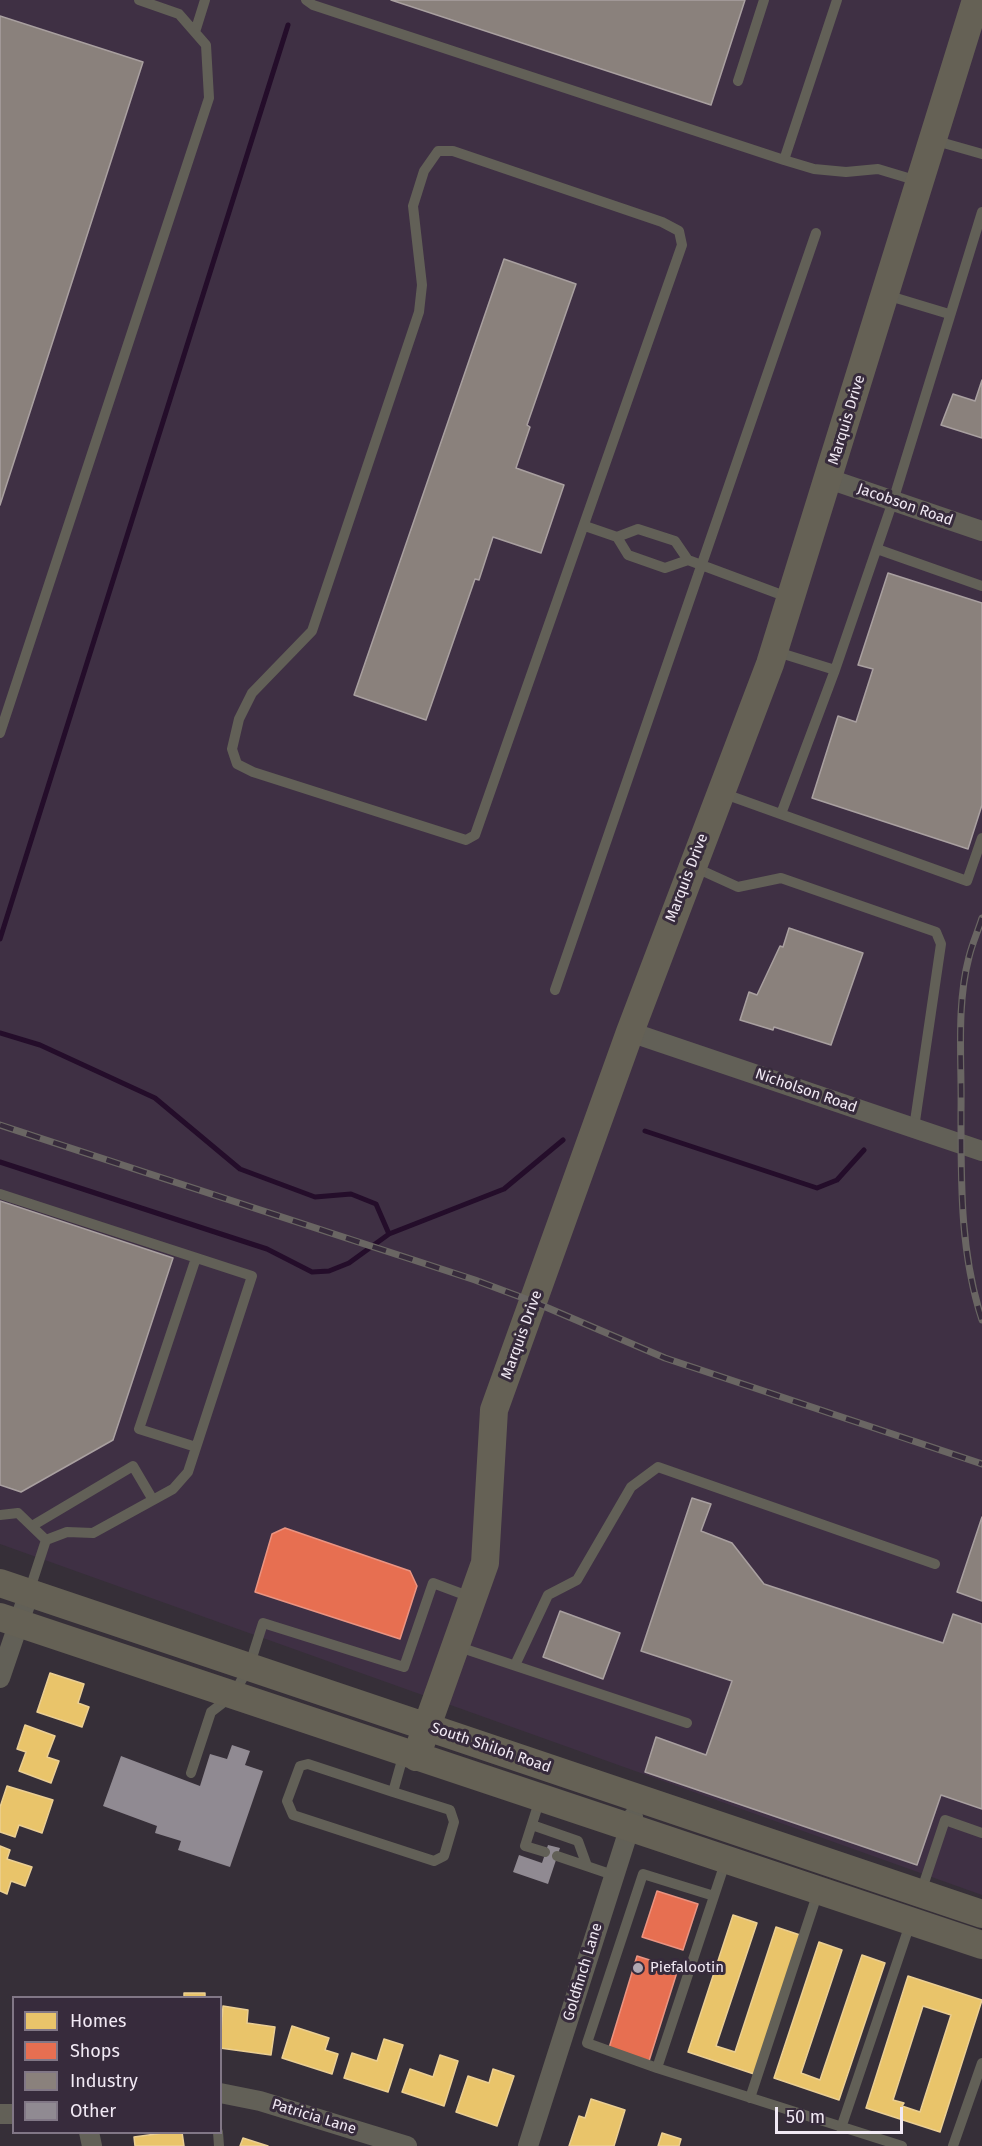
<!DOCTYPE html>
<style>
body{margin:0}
#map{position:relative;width:982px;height:2146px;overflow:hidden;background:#362f38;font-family:"Fira Sans",sans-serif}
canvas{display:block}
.legend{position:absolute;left:12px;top:1996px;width:210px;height:138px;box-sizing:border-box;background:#372b3c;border:2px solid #817786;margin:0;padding:8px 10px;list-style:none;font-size:18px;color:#f1e9f4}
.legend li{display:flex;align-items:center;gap:12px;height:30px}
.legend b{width:30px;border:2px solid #817786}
.scale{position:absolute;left:775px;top:2107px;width:128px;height:27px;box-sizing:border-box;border:3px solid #f1e9f4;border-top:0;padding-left:8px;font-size:18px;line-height:21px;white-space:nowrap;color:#f1e9f4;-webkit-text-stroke:4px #372b3c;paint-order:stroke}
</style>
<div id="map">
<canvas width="982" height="2146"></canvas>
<ul class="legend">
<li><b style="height:16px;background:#e9c46a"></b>Homes</li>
<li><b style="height:16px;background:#e76f51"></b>Shops</li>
<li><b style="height:16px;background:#8a817c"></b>Industry</li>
<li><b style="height:16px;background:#908a92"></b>Other</li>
</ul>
<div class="scale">50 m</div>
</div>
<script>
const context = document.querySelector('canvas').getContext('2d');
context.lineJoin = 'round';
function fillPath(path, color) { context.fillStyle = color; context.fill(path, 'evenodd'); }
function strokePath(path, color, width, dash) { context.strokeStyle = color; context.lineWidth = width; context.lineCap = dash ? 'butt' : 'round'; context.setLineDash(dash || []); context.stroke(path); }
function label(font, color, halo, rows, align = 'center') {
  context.font = font + ' "Fira Sans",sans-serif'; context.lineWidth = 6; context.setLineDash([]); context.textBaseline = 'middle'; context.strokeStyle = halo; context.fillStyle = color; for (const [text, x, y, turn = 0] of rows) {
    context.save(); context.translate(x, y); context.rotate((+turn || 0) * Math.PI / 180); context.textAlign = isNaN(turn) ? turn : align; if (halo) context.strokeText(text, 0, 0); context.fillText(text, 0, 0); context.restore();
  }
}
const built = new Path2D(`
 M0 0H982V1895L0 1544Z`);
const homes = new Path2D(`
 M50 1673 84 1684 78 1703 89 1707 82 1727 37 1712Z
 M25 1725 55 1736 47 1757 59 1761 51 1783 19 1771 26 1752 17 1749Z
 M7 1786 53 1800 42 1833 19 1825 15 1837 0 1832V1807Z
 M0 1846 10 1850 7 1859 32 1867 25 1886 11 1881 7 1894 0 1891Z
 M733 1915 757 1923 716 2046 735 2052 776 1927 800 1935 754 2074 688 2052Z
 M819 1942 842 1950 801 2073 820 2080 862 1955 885 1963 839 2100 774 2078Z
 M908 1976 982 2000 940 2132 866 2108ZM923 2006 951 2015 920 2112 902 2106 904 2103 893 2100Z
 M184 1993H205V1998H184Z
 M223 2006 248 2010 247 2023 275 2027 271 2055 220 2048Z
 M292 2026 329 2038 325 2050 338 2054 332 2074 282 2058Z
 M384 2039 403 2045 388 2092 344 2078 352 2053 377 2061Z
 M440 2055 458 2061 444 2106 402 2092 410 2069 433 2077Z
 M493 2069 514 2076 497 2126 456 2112 468 2076 489 2083Z
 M591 2099 625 2110 614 2146H569L579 2116 585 2118Z
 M170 2132H182L184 2146H135L134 2137Z
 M662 2133 681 2139 679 2146H658Z
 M243 2138 268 2146H240Z`);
const shops = new Path2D(`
 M285 1528 410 1571 417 1586 400 1639 255 1592 272 1534Z
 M657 1891 698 1904 683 1950 642 1937Z
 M637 1956 678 1969 649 2061 609 2048Z`);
const industry = new Path2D(`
 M391 0H745L711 105Z
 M0 16 143 62 0 505Z
 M504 259 576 284 527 425 530 427 516 468 564 485 541 553 493 537 479 580 475 579 426 720 354 695Z
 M982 380V438L941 425 953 394 975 401Z
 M888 573 982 603V805L968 849 812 798 838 716 856 722 873 669 858 665Z
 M789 928 863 953 831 1045 774 1027 773 1030 740 1020 749 992 757 995 780 946 783 947Z
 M0 1201 173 1258 113 1440 21 1492 0 1485Z
 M692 1498 711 1504 701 1531 732 1543 764 1584 943 1643 953 1614 982 1624V1809L941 1795 917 1865 645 1772 656 1737 706 1755 732 1681 641 1651Z
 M982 1517V1601L957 1592Z
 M560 1611 620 1633 603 1679 543 1657Z`);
const stream = new Path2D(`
 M0 939 288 25
 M0 1033 40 1045 155 1098 240 1169 315 1197 351 1194 376 1204 389 1234
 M645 1131 817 1188 837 1180 864 1150
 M0 1162 267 1249 312 1272 329 1271 349 1263 389 1234 504 1189 563 1140`);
const building = new Path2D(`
 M232 1745 250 1751 245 1765 263 1771 230 1867 178 1850 181 1841 155 1833 157 1826 103 1806 121 1756 200 1786 210 1754 227 1759Z
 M548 1845 560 1848 548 1884 513 1872 519 1855 542 1863Z`);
const lane = new Path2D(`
 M306 0 313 5 784 160 837 0
 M195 32 205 0
 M738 81 764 0
 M933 140 982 154
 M438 151H453L662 222 679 231 682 245 475 835 466 840 253 772 237 764 232 749 239 719 252 693 312 631 419 312 422 285 413 206 424 171Z
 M784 160 814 169 846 172 878 169 918 181
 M886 295 949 314
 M585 526 617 537 638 529 675 541 688 560
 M617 537 628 555 665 568 688 560 790 598
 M877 549 982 586
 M774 651 835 670 893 501 982 212
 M0 733 209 98 206 45 179 14 139 0
 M722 793 967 881 982 838
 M781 814 835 670
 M694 867 738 887 781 878 936 932 941 944 914 1128
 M555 990 816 233
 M0 1194 252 1276 188 1472 173 1489 153 1500
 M196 1447 139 1429 196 1258
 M0 1515 18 1513 46 1540 29 1592
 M32 1526 133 1466 153 1500 93 1533 67 1532 46 1540
 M456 1646 687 1723
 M515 1665 548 1595 577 1580 631 1487 658 1467 935 1564
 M191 1773 211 1712 233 1695 249 1667 263 1623 404 1667 433 1583 473 1598
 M393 1792 450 1810 454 1822 444 1856 434 1861 293 1815 287 1801 300 1766 308 1764 393 1792 404 1753
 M540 1799 525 1846 545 1852
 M532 1825 578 1841 587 1866
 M557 1856 613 1875
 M726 1860 657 2068 902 2146
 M921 1892 945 1820 982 1833
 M657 2068 587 2043 643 1874 714 1896
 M750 2098 818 1892
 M841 2128 910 1924
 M218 2132 219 2146
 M953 2146 982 2063`);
const street = new Path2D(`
 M829 479 982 531
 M630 1032 982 1151
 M0 1678 29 1593
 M220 2093 260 2101 407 2146
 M0 2114H14
 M89 2132 92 2146
 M528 2146 633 1817`);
const secondary = new Path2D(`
 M0 1583 982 1914
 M0 1617 982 1945
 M416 1757 485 1563 494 1410 630 1032 770 664 976 0`);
const rail = new Path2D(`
 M982 918C978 931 972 944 969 957 956 1006 962 1062 961 1112 961 1183 960 1252 982 1320
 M0 1125 475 1280 534 1302 665 1358 982 1464`);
const markers = [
 [638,1968,6,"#b0a8b2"]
];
const streetNames = [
 ["Marquis Drive",847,420,-73],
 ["Jacobson Road",905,505,19],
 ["Marquis Drive",687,878,-69],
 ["Nicholson Road",806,1091,19],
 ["Marquis Drive",522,1335,-70],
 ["South Shiloh Road",491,1748,19],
 ["Goldfinch Lane",583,1972,-73],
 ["Patricia Lane",314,2117,17]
];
const poiNames = [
 ["Piefalootin",650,1968]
];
fillPath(built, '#3f3044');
fillPath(homes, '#e9c46a');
strokePath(homes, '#ebcf93', 1.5);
fillPath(shops, '#e76f51');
strokePath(shops, '#ea9482', 1.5);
fillPath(industry, '#8a817c');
strokePath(industry, '#a9a0a0', 1.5);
strokePath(stream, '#240d2a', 5);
fillPath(building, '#908a92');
strokePath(lane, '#626057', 10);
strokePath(street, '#626057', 20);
strokePath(secondary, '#656155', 28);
strokePath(rail, '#6a6663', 7);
strokePath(rail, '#372b3c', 4.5, [14]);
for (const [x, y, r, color] of markers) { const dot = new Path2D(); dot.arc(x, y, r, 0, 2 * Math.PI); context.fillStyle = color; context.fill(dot); strokePath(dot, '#372b3c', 2); }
label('15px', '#f1e9f4', '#372b3c', streetNames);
label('15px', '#f1e9f4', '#372b3c', poiNames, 'left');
</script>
